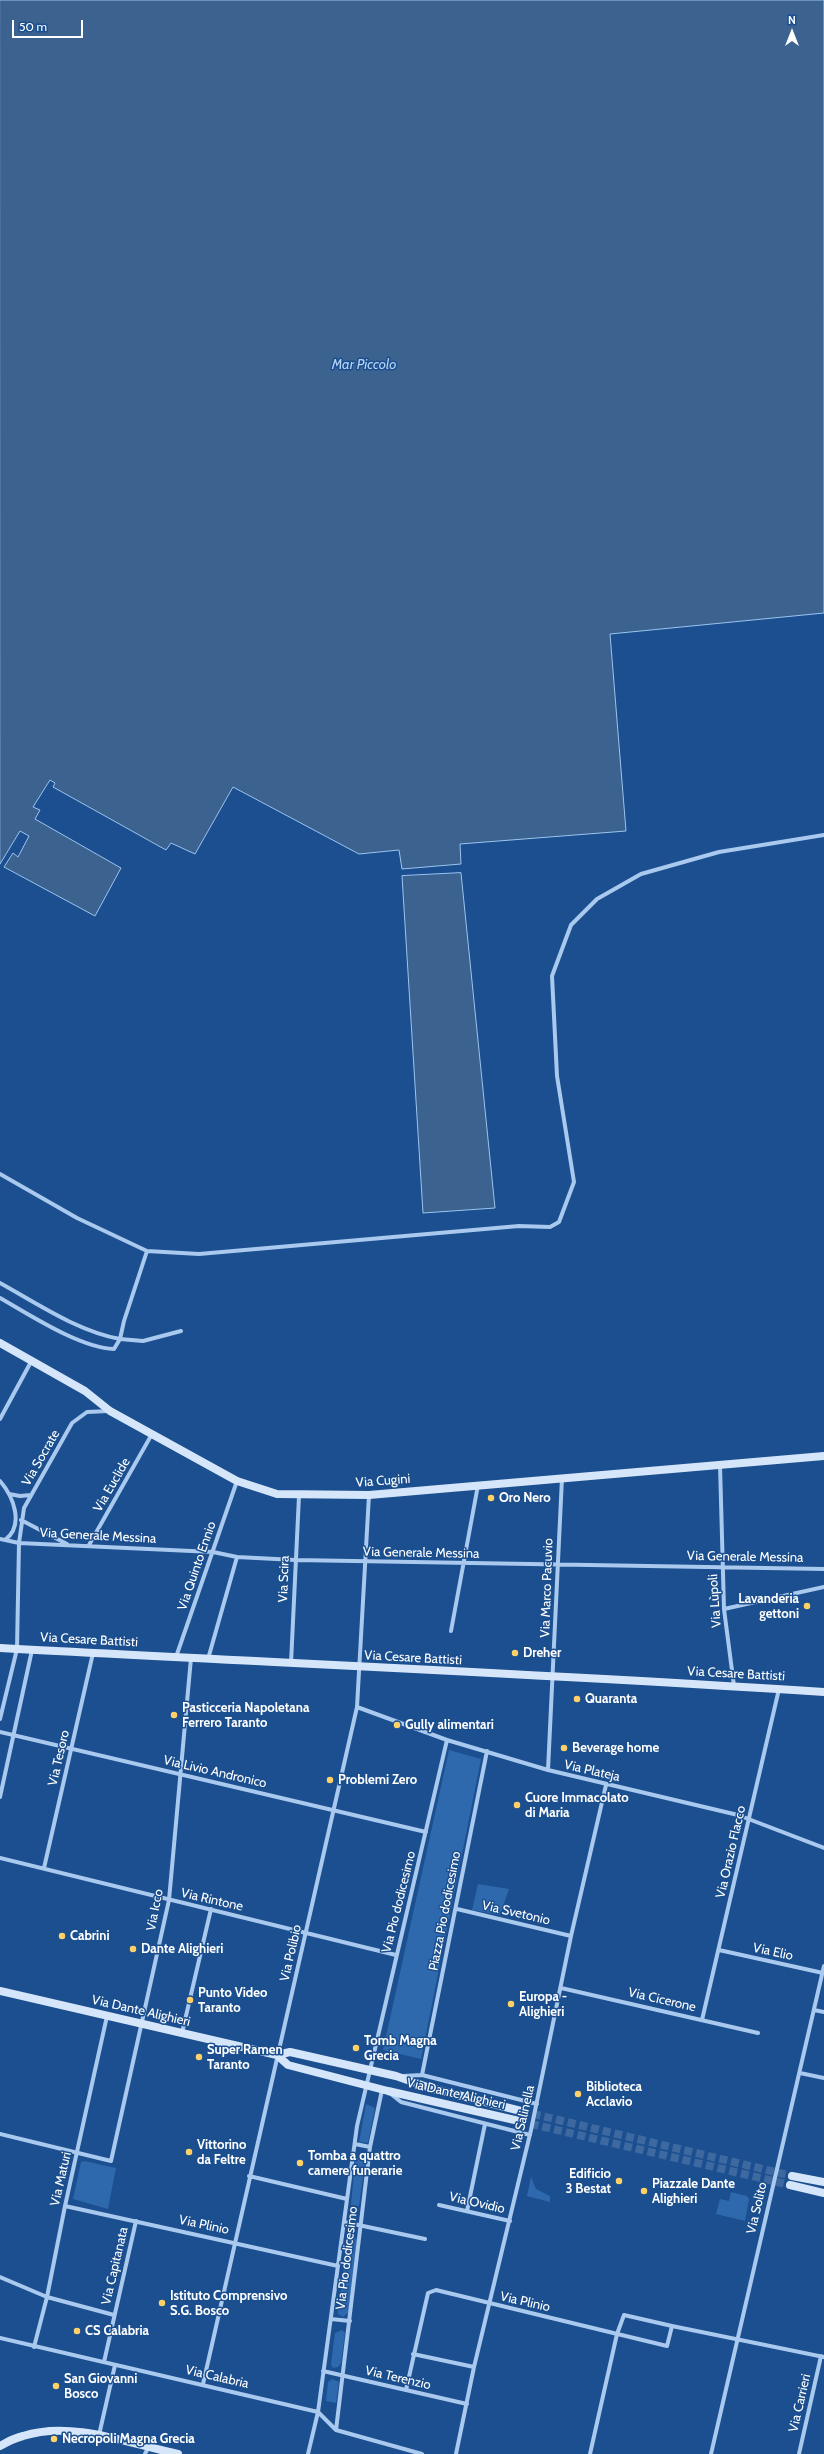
<!DOCTYPE html>
<meta charset="utf-8">
<style>
body{margin:0}
#map{position:relative;width:824px;height:2454px;overflow:hidden;background:#1b4f8f;font-family:Cabin,sans-serif}
canvas{display:block}
.north{position:absolute;left:772px;top:12px;width:40px;height:40px;-webkit-text-stroke:3px #1b4f8f;paint-order:stroke;rotate:0deg;font-size:11px;font-weight:700;line-height:16px;text-align:center;color:#fff}
.north::after{content:'';display:block;margin:auto;width:14px;height:18px;background:#fff;clip-path:polygon(50% 0,100% 100%,50% 72%,0 100%)}
.scale{position:absolute;left:12px;top:20px;width:71px;height:18px;box-sizing:border-box;border:2px solid #fff;border-top:0;padding-left:5px;font-size:12px;line-height:14px;white-space:nowrap;color:#fff;-webkit-text-stroke:3px #1b4f8f;paint-order:stroke}
</style>
<div id="map">
<canvas width="824" height="2454"></canvas>
<div class="north">N</div>
<div class="scale">50 m</div>
</div>
<script>
const context = document.querySelector('canvas').getContext('2d');
context.lineJoin = 'round';
function fillPath(path, color) { context.fillStyle = color; context.fill(path, 'evenodd'); }
function strokePath(path, color, width, dash) { context.strokeStyle = color; context.lineWidth = width; context.lineCap = dash ? 'butt' : 'round'; context.setLineDash(dash || []); context.stroke(path); }
function label(font, color, halo, rows, align = 'center') {
  context.font = font + ' Cabin,sans-serif'; context.lineWidth = 3; context.setLineDash([]); context.textBaseline = 'middle'; context.strokeStyle = halo; context.fillStyle = color; for (const [text, x, y, turn = 0] of rows) {
    context.save(); context.translate(x, y); context.rotate((+turn || 0) * Math.PI / 180); context.textAlign = isNaN(turn) ? turn : align; if (halo) context.strokeText(text, 0, 0); context.fillText(text, 0, 0); context.restore();
  }
}
const green = new Path2D(`
 M449 1750 481 1759 421 2059 383 2050Z
 M478 1884 509 1889 500 1915 472 1910Z
 M366 2104 375 2108 368 2143 359 2142Z
 M358 2158 365 2162 359 2206 351 2205 355 2161Z
 M84 2161 116 2168 108 2209 73 2199 81 2162Z
 M531 2177 536 2189 550 2196V2202L527 2196Z
 M731 2192 747 2196 749 2199 745 2221 716 2214 720 2199 729 2201Z
 M354 2236 357 2240 348 2313 343 2317 338 2314V2311L347 2243 348 2239Z
 M342 2330 345 2333 341 2363 338 2367 333 2368 331 2364 335 2333Z
 M332 2379 339 2382 336 2403 326 2401 328 2382Z`);
const water = new Path2D(`
 M0 0H824V613L610 634 626 831 460 844 461 864 402 869 399 850 359 854 233 787 195 854 171 843 166 850 53 787 55 783 50 780 33 807 40 810 35 819 121 868 95 916 4 867 13 853 18 857 29 836 20 831 0 864Z
 M461 873 495 1208 423 1213 402 876Z`);
const secondaryTunnel = new Path2D(`
 M521 2111 792 2176
 M519 2121 790 2185`);
const street = new Path2D(`
 M0 1174 77 1218 147 1251 199 1254 519 1226 550 1227 559 1222 574 1182 557 1076 552 976 571 925 597 899 641 874 719 852 824 835
 M147 1251 124 1321 120 1339 143 1341 181 1331
 M0 1283C38 1304 77 1331 120 1339L114 1349C80 1348 30 1315 0 1298
 M0 1419 32 1360
 M720 1465 724 1609 734 1686
 M0 1481C13 1496 25 1525 5 1540
 M9 1494 20 1496 31 1495
 M21 1520 67 1544
 M0 1539 19 1543 213 1552 237 1557 295 1560 824 1569
 M89 1545 152 1434
 M724 1609 824 1587
 M451 1631 478 1485
 M176 1657 237 1481
 M208 1659 237 1557
 M291 1663 299 1496
 M357 1707 447 1740 548 1770 738 1815 824 1848
 M0 1719 17 1649 19 1543 24 1508 72 1423 87 1412 109 1411
 M0 1732 426 1832
 M548 1770 562 1478
 M0 1797 32 1650
 M0 1858 396 1955
 M44 1868 93 1653
 M457 1909 571 1936
 M719 1950 823 1973
 M561 1988 758 2033
 M814 2010 824 2012
 M702 2020 779 1689
 M182 2033 211 1909
 M800 2073 824 2078
 M422 2075 487 1751
 M403 2076 422 2075 537 2104
 M391 2094 401 2102 530 2135
 M0 2134 111 2161 169 1900 191 1658
 M355 2144 370 2147
 M249 2176 347 2199
 M439 2205 510 2221
 M65 2206 338 2266
 M467 2211 485 2124
 M344 2222 425 2239
 M0 2277 47 2297 114 2315
 M331 2319 350 2321
 M0 2338 318 2412 336 2430 422 2454
 M34 2347 47 2297 65 2206 107 2016
 M413 2354 474 2367
 M104 2362 136 2221
 M323 2371 467 2404
 M203 2384 357 1707 369 1495
 M406 2390 428 2293 436 2290 667 2346 672 2326 824 2357
 M336 2430 370 2147 382 2090
 M99 2435 115 2365
 M145 2454 148 2448
 M308 2454 318 2412 357 2126 447 1740
 M456 2454 474 2367 531 2130 571 1936 606 1785
 M590 2454 617 2334 624 2315 672 2326
 M711 2454 824 1966
 M799 2454 821 2356`);
const secondary = new Path2D(`
 M0 1343 85 1391 110 1411 237 1481 277 1494 369 1495 824 1456
 M0 1648C275 1663 549 1674 824 1692
 M0 1991 277 2055 290 2052 396 2076 430 2088 521 2111
 M277 2055 288 2065 388 2091 519 2121
 M792 2176 824 2182
 M790 2185 824 2193
 M0 2446C7 2442 15 2438 23 2436 72 2420 130 2444 178 2454`);
const markers = [
 [491,1498,4,"#ffd166"],
 [807,1606,4,"#ffd166"],
 [515,1653,4,"#ffd166"],
 [577,1699,4,"#ffd166"],
 [174,1715,4,"#ffd166"],
 [397,1725,4,"#ffd166"],
 [564,1748,4,"#ffd166"],
 [330,1780,4,"#ffd166"],
 [517,1805,4,"#ffd166"],
 [62,1936,4,"#ffd166"],
 [133,1949,4,"#ffd166"],
 [190,2000,4,"#ffd166"],
 [511,2004,4,"#ffd166"],
 [356,2048,4,"#ffd166"],
 [199,2057,4,"#ffd166"],
 [578,2094,4,"#ffd166"],
 [189,2152,4,"#ffd166"],
 [300,2163,4,"#ffd166"],
 [619,2181,4,"#ffd166"],
 [644,2191,4,"#ffd166"],
 [162,2303,4,"#ffd166"],
 [77,2331,4,"#ffd166"],
 [56,2386,4,"#ffd166"],
 [54,2439,4,"#ffd166"]
];
const streetNames = [
 ["Via Socrate",41,1458,-60],
 ["Via Cugini",383,1481,-4],
 ["Via Euclide",112,1485,-60],
 ["Via Generale Messina",98,1536,3],
 ["Via Generale Messina",421,1553,1],
 ["Via Generale Messina",745,1557,1],
 ["Via Quinto Ennio",197,1566,-71],
 ["Via Scira",284,1579,-88],
 ["Via Marco Pacuvio",547,1588,-88],
 ["Via Lùpoli",715,1601,-94],
 ["Via Cesare Battisti",89,1640,3],
 ["Via Cesare Battisti",413,1658,3],
 ["Via Cesare Battisti",736,1674,3],
 ["Via Tesoro",59,1758,-77],
 ["Via Plateja",592,1771,13],
 ["Via Livio Andronico",215,1772,13],
 ["Via Orazio Flacco",731,1852,-77],
 ["Via Rintone",212,1900,13],
 ["Via Pio dodicesimo",399,1902,-76],
 ["Via Icco",155,1910,-79],
 ["Piazza Pio dodicesimo",445,1911,-79],
 ["Via Svetonio",516,1913,13],
 ["Via Elio",773,1952,12],
 ["Via Polibio",291,1953,-77],
 ["Via Cicerone",662,2000,13],
 ["Via Dante Alighieri",141,2011,13],
 ["Via Dante Alighieri",456,2094,13],
 ["Via Salinella",523,2118,-77],
 ["Via Maturi",61,2179,-77],
 ["Via Ovidio",477,2203,13],
 ["Via Solìto",757,2208,-77],
 ["Via Plinio",204,2225,12],
 ["Via Pio dodicesimo",347,2258,-83],
 ["Via Capitanata",115,2266,-77],
 ["Via Plinio",525,2302,13],
 ["Via Calabria",217,2377,13],
 ["Via Terenzio",398,2378,13],
 ["Via Carrieri",800,2403,-77]
];
const poiNames = [
 ["Oro Nero",499,1498],
 ["Lavanderia",799,1599,"right"],
 ["gettoni",799,1614,"right"],
 ["Dreher",523,1653],
 ["Quaranta",585,1699],
 ["Pasticceria Napoletana",182,1708],
 ["Ferrero Taranto",182,1723],
 ["Gully alimentari",405,1725],
 ["Beverage home",572,1748],
 ["Problemi Zero",338,1780],
 ["Cuore Immacolato",525,1798],
 ["di Maria",525,1813],
 ["Cabrini",70,1936],
 ["Dante Alighieri",141,1949],
 ["Punto Video",198,1993],
 ["Taranto",198,2008],
 ["Europa -",519,1997],
 ["Alighieri",519,2012],
 ["Tomb Magna",364,2041],
 ["Grecia",364,2056],
 ["Super Ramen",207,2050],
 ["Taranto",207,2065],
 ["Biblioteca",586,2087],
 ["Acclavio",586,2102],
 ["Vittorino",197,2145],
 ["da Feltre",197,2160],
 ["Tomba a quattro",308,2156],
 ["camere funerarie",308,2171],
 ["Edificio",611,2174,"right"],
 ["3 Bestat",611,2189,"right"],
 ["Piazzale Dante",652,2184],
 ["Alighieri",652,2199],
 ["Istituto Comprensivo",170,2296],
 ["S.G. Bosco",170,2311],
 ["CS Calabria",85,2331],
 ["San Giovanni",64,2379],
 ["Bosco",64,2394],
 ["Necropoli Magna Grecia",62,2439]
];
const waterNames = [
 ["Mar Piccolo",364,365]
];
fillPath(green, '#2e69ad');
fillPath(water, '#3c6290');
strokePath(water, '#9cc4f0', 1);
strokePath(secondaryTunnel, '#3d69a0', 8, [8, 4]);
strokePath(street, '#a9c9ee', 4);
strokePath(secondary, '#d6e6fa', 8);
for (const [x, y, r, color] of markers) { const dot = new Path2D(); dot.arc(x, y, r, 0, 2 * Math.PI); context.fillStyle = color; context.fill(dot); strokePath(dot, '#1b4f8f', 1.5); }
label('13px', '#fff', '#1b4f8f', streetNames);
label('bold 13px', '#fff', '#1b4f8f', poiNames, 'left');
label('italic 14px', '#b5d3f5', '#1b4f8f', waterNames);
</script>
